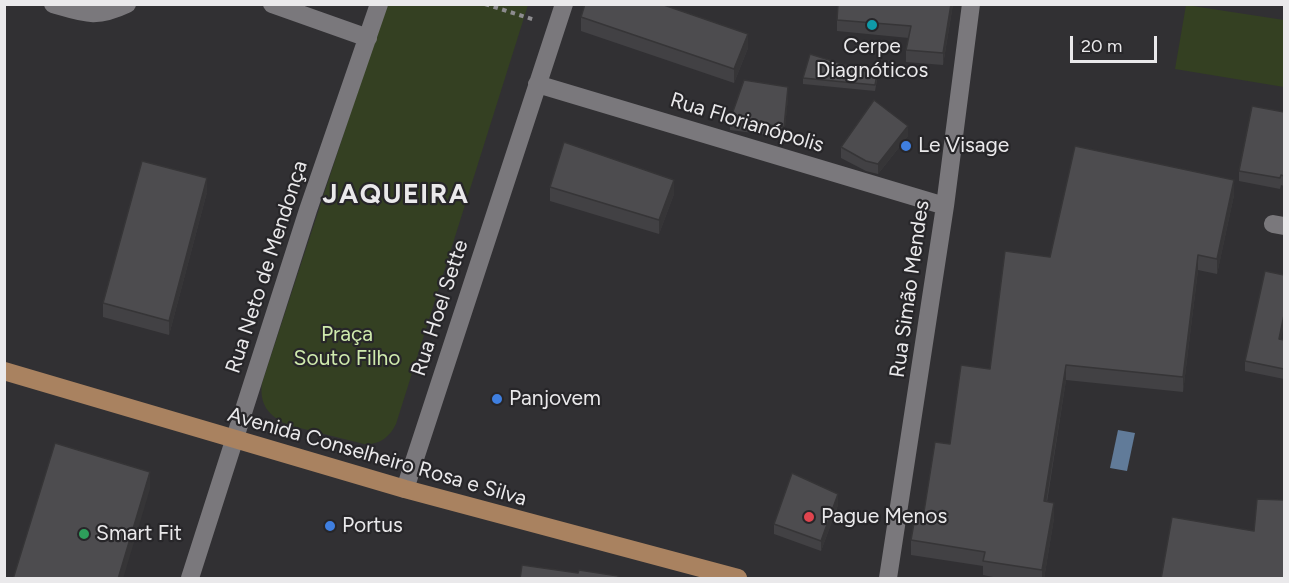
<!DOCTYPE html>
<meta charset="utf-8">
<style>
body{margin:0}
#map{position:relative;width:1289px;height:583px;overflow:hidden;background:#313033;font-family:Figtree,sans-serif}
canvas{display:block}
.frame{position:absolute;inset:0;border:6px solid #eae9eb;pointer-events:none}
.scale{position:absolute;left:1070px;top:36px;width:87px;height:27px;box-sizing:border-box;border:3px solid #eae9eb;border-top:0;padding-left:8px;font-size:18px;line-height:21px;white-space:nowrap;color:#eae9eb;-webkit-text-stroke:4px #272629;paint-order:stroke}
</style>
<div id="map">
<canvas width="1289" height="583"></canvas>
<div class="frame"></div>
<div class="scale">20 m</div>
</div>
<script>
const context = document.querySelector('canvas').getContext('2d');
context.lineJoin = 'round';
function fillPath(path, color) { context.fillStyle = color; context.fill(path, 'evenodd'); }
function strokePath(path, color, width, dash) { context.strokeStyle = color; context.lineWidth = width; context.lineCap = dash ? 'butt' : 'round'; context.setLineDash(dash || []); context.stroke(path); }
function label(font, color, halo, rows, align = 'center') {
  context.font = font + ' Figtree,sans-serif'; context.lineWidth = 4.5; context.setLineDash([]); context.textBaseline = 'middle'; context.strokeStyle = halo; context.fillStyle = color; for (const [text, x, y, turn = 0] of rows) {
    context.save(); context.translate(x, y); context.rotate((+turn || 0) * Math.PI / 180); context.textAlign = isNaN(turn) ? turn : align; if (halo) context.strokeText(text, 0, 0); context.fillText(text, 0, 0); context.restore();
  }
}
const green = new Path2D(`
 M386 5H528L396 424C389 438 379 445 364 444L288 425C269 416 259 405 262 383Z
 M1186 5 1284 20V87L1175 69Z`);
const water = new Path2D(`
 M1118 430 1135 433 1127 471 1110 468Z`);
const path = new Path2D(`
 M485 4 535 20`);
const minor = new Path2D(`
 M53 4C84 13 96 19 127 4
 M272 4 368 38
 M537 84 945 206
 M1273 224 1284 226
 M405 489 564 4
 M190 578 308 210 379 4
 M888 578 945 206 971 4`);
const major = new Path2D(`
 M4 371 405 489 738 578`);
const wall = new Path2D(`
 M953 4 943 65 906 62V50L909 38 837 31V20Z
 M581 17 748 48 734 83 581 31Z
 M803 78 877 80 875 91 803 84Z
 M788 97 784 137 730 130V120Z
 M1284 112V186L1281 185 1280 189 1239 181V171Z
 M908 136 878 174 866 171 841 158V147Z
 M550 187 674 194 659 234 550 201Z
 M207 192 169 335 103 317V303Z
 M1234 195 1217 274 1198 270 1183 392 1066 380 1047 502 1054 518 1044 579H1003L983 575V566L911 555V540L923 518 950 444 1050 257Z
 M1281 340H1284V379L1245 371V361Z
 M838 505 821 551 774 534V524Z`);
const shadedWall = new Path2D(`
 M951 4H953L943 65V53Z
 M748 34V48L734 83V69Z
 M788 87V97L784 137V127Z
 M908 126V136L878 174V164Z
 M207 178V192L169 335V321Z
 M674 180V194L659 234V220Z
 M1234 180V195L1217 274V259Z
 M1198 255V270L1183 392V377Z
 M1284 315V325L1279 349V339Z
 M1066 365V380L1044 516V501Z
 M150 472V489L123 579H118Z
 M838 494V505L821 551V541Z
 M1054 503V518L1044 579H1042V570Z`);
const building = new Path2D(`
 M585 4H661L748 34 734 69 581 17Z
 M838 4H951L943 53 906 50 911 26 837 20Z
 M810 54 877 75 875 85 803 78Z
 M744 80 788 87 784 127 730 120Z
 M874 100 908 126 878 164 866 161 841 147Z
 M1252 106 1284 112V176L1281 175 1280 178 1239 171Z
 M564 142 674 180 659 220 550 187Z
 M1075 146 1234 180 1217 259 1198 255 1183 377 1066 365 1044 501 1054 503 1042 570 983 561 985 552 911 540 915 517 923 518 935 442 950 444 961 365 990 369 1005 251 1050 257Z
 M142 161 207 178 169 321 103 303Z
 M1265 271 1284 275V315L1279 339 1284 340V369L1245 361Z
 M55 443 150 472 118 579H13Z
 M792 473 838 494 821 541 774 524Z
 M1257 499 1284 500V579H1161L1172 517 1254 531Z
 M522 565 578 573 579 570 618 576V579H520Z`);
const markers = [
 [872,25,6,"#0f9aa8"],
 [906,146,6,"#3f7fe0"],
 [497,399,6,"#3f7fe0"],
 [809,517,6,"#e0444e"],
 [330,526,6,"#3f7fe0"],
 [84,534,6,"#2e9e5b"]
];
const poiNames = [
 ["Cerpe",872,47,"center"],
 ["Diagnóticos",872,71,"center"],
 ["Le Visage",918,146],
 ["Panjovem",509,399],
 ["Pague Menos",821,517],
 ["Portus",342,526],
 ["Smart Fit",96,534]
];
const streetNames = [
 ["Rua Florianópolis",747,123,17],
 ["Rua Neto de Mendonça",267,267,-72],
 ["Rua Simão Mendes",910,289,-82],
 ["Rua Hoel Sette",440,308,-72],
 ["Avenida Conselheiro Rosa e Silva",377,457,16]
];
const parkNames = [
 ["Praça",347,335],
 ["Souto Filho",347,359]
];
const districtNames = [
 ["JAQUEIRA",396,195]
];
fillPath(green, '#344022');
fillPath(water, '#617b99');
strokePath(path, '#8d8c8f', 4, [4.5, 4.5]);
strokePath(minor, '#7a787c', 18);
strokePath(major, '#a98260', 18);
fillPath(wall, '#424144');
fillPath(shadedWall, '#363537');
fillPath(building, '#4d4c4f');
strokePath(building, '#363537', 1.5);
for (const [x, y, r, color] of markers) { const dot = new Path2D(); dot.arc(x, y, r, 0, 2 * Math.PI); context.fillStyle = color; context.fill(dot); strokePath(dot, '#272629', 2); }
label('21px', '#eae9eb', '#272629', poiNames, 'left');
label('21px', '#eae9eb', '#272629', streetNames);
label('21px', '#cfeaad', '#272629', parkNames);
context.letterSpacing = '1.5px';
label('bold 27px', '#eae9eb', '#272629', districtNames);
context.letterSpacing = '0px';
</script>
